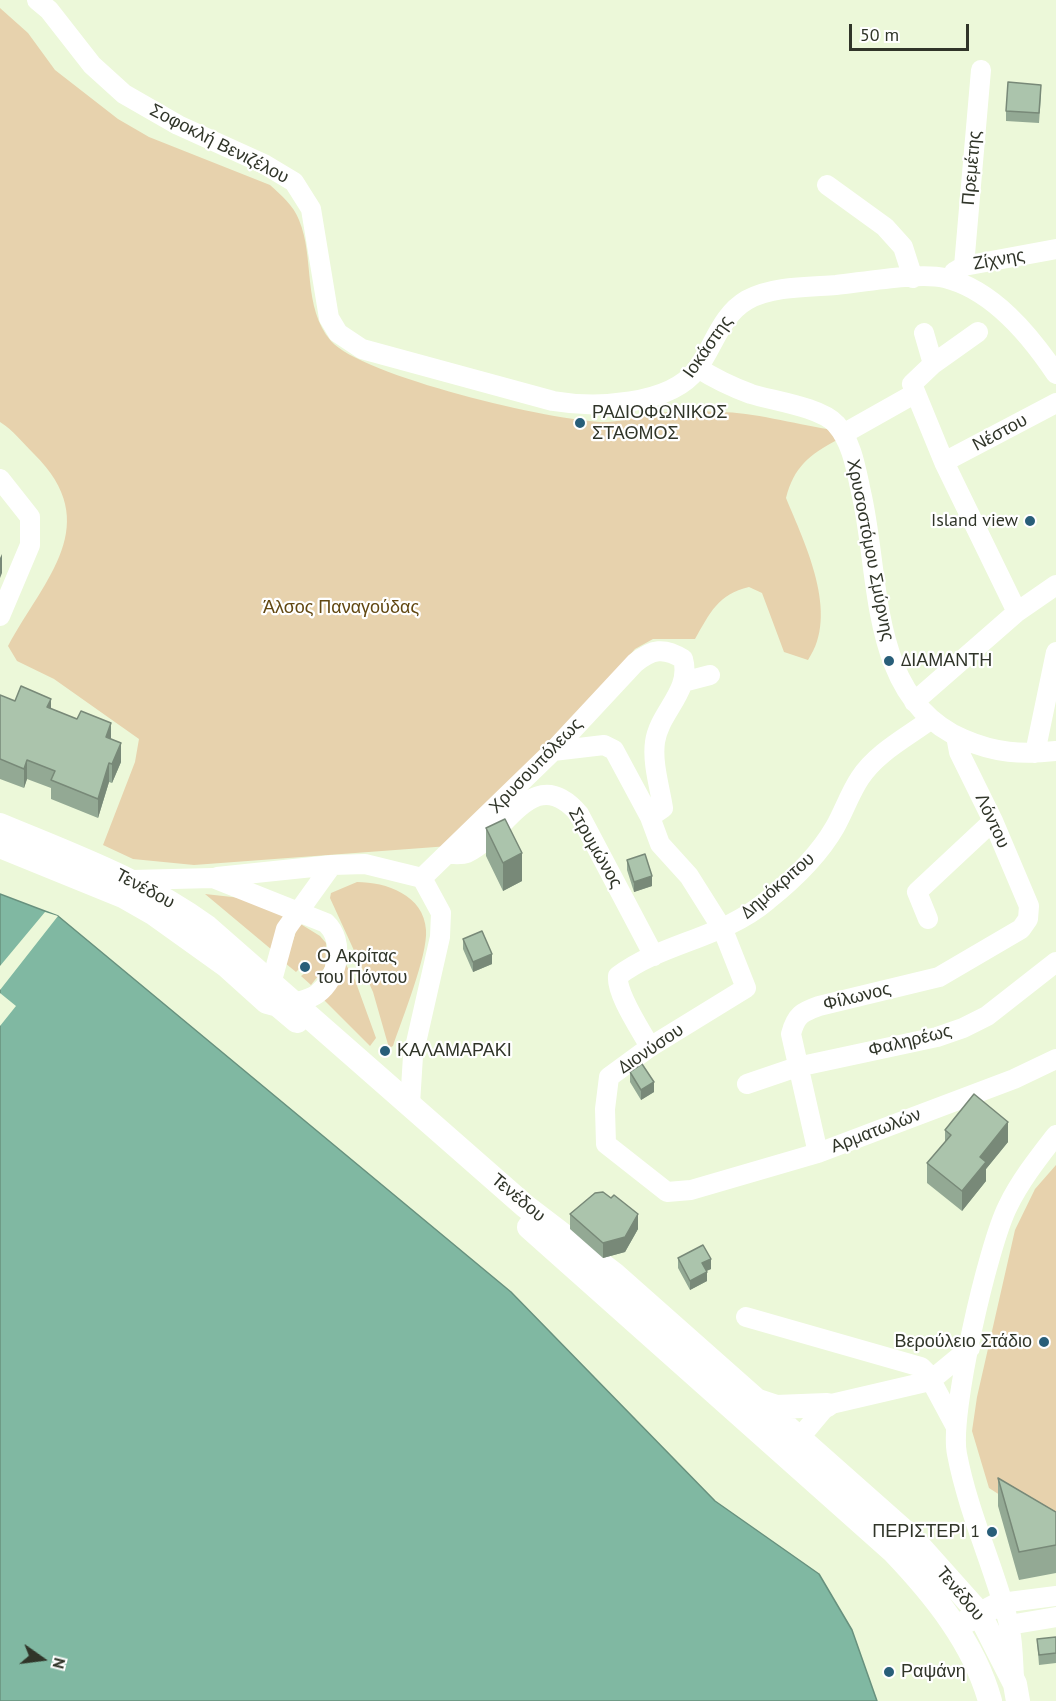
<!DOCTYPE html>
<meta charset="utf-8">
<style>
body{margin:0}
#map{position:relative;width:1056px;height:1701px;overflow:hidden;background:#ecf8d9;font-family:"PT Sans",sans-serif}
canvas{display:block}
.north{position:absolute;left:12px;top:1629px;width:60px;height:60px;-webkit-text-stroke:4px #fff;paint-order:stroke;rotate:104deg;font-size:16px;font-weight:700;line-height:24px;text-align:center;color:#303529}
.north::after{content:'';display:block;margin:auto;width:21px;height:27px;background:#303529;clip-path:polygon(50% 0,100% 100%,50% 72%,0 100%)}
.scale{position:absolute;left:849px;top:24px;width:120px;height:27px;box-sizing:border-box;border:3px solid #303529;border-top:0;padding-left:8px;font-size:18px;line-height:21px;white-space:nowrap;color:#303529;-webkit-text-stroke:4px #fff;paint-order:stroke}
</style>
<div id="map">
<canvas width="1056" height="1701"></canvas>
<div class="north">N</div>
<div class="scale">50 m</div>
</div>
<script>
const context = document.querySelector('canvas').getContext('2d');
context.lineJoin = 'round';
function fillPath(path, color) { context.fillStyle = color; context.fill(path, 'evenodd'); }
function strokePath(path, color, width, dash) { context.strokeStyle = color; context.lineWidth = width; context.lineCap = dash ? 'butt' : 'round'; context.setLineDash(dash || []); context.stroke(path); }
function label(font, color, halo, rows, align = 'center') {
  context.font = font + ' "PT Sans",sans-serif'; context.lineWidth = 4.5; context.setLineDash([]); context.textBaseline = 'middle'; context.strokeStyle = halo; context.fillStyle = color; for (const [text, x, y, turn = 0] of rows) {
    context.save(); context.translate(x, y); context.rotate((+turn || 0) * Math.PI / 180); context.textAlign = isNaN(turn) ? turn : align; if (halo) context.strokeText(text, 0, 0); context.fillText(text, 0, 0); context.restore();
  }
}
const green = new Path2D(`
 M0 8 28 33 55 70 118 119 149 137 270 185C281 195 294 206 299 220 315 258 302 307 331 341 361 376 558 423 607 422 625 421 643 415 661 413 679 410 701 411 720 412 752 412 795 424 827 429L837 440C809 455 794 467 786 498 805 544 840 614 808 660L784 652 762 593 749 587C718 594 710 613 695 639H653L635 649 589 701 449 846 194 865 133 859 103 845 135 762 139 739 54 679 17 661 8 646C45 578 105 524 34 454 23 443 13 430 0 422Z
 M357 882C386 882 424 895 426 930 428 955 402 1019 393 1046L389 1048 373 992 330 898 331 893Z
 M205 894 241 898 290 912 272 950Z
 M299 923 320 936 326 943 325 967 311 985 301 976 312 968 301 960 300 968 296 972 285 963Z
 M345 963 355 980 376 1038 370 1046 322 998Z
 M1056 1165V1541L998 1506 1003 1497 989 1488 972 1431 977 1397 1015 1230 1035 1189Z`);
const water = new Path2D(`
 M0 894 58 916 511 1292 715 1501 819 1574 852 1630 877 1701H0Z`);
const pier = new Path2D(`
 M45 912 58 916 0 990V966Z
 M0 993 16 1006 0 1026Z`);
const minor = new Path2D(`
 M37 0 49 10 92 65 124 94 178 125 264 164 294 182 311 209 329 318 338 333 362 349 553 401C594 408 670 406 697 369 714 346 721 315 747 300 772 286 809 287 836 285 864 282 919 272 945 278 993 290 1030 335 1056 374
 M827 185 885 227 903 247 913 278
 M964 266 981 70
 M954 272 964 266 1056 249
 M978 332 933 364 912 384 944 462 1017 612
 M924 333 933 364
 M698 368C715 379 732 387 751 394 774 401 820 407 836 424 852 442 856 469 861 492 881 577 868 698 963 739 995 753 1022 755 1056 751
 M843 434 914 394
 M944 462 1056 403
 M0 479 30 517V545L0 616
 M683 682 710 675
 M914 702 1017 612 1056 585
 M553 751 604 745 614 750 650 817 660 844 689 876 723 930 746 988 650 1047 609 1077 605 1109 606 1144 667 1192 691 1190 818 1153 1014 1079 1056 1059
 M1035 753 1056 652
 M449 854C455 854 462 855 467 853 506 835 533 760 579 814L654 956
 M217 877 332 865 365 864 422 878
 M422 878 553 751 635 663C652 649 664 647 683 659 692 691 659 712 655 742 652 763 660 788 663 808L650 817
 M132 880 213 878 326 923C345 941 339 978 317 994 307 1001 292 1003 280 1004
 M928 919 917 892 993 821
 M268 995 286 929 332 865
 M650 1047C641 1030 616 994 618 976 663 942 722 939 768 900 793 880 819 855 835 827 844 811 850 793 860 778 876 753 907 737 930 720
 M747 1084 797 1067 937 1037 963 1028 987 1016 1056 962
 M410 1104 413 1056 440 937 441 913 422 878
 M818 1153 791 1034C796 1015 802 1012 819 1006L939 977 1021 929 1028 919 1029 906 993 821 959 752 956 736
 M746 1317 921 1367 927 1373 956 1427
 M791 1448 827 1405 930 1381 970 1348
 M1001 1603 1056 1596
 M1009 1625 1056 1617
 M1014 1678C1013 1660 1013 1642 1009 1624 994 1567 968 1512 957 1454 949 1415 988 1245 1008 1206 1020 1181 1039 1157 1056 1135`);
const major = new Path2D(`
 M0 825C72 855 144 881 207 927L525 1206 614 1274 912 1538 979 1613 1015 1684 1018 1701
 M0 846 125 897 153 913 227 966 267 1002 278 1005 297 1021
 M529 1227 893 1551C934 1594 974 1643 990 1701
 M758 1401 776 1407 827 1405
 M967 1621 1001 1603`);
const wall = new Path2D(`
 M1041 95 1039 123 1006 121V111Z
 M0 697 15 701 51 709 111 739 121 762 112 783 109 782 98 818 51 799V788L27 779 24 788 0 779Z
 M486 828 522 881 503 891 486 856Z
 M627 860 652 886 634 892 627 870Z
 M463 939 492 964 473 972 463 949Z
 M630 1072 654 1092 641 1100 630 1082Z
 M945 1130 1008 1142 986 1169V1181L962 1211 927 1183V1163L945 1142Z
 M570 1214 638 1229 625 1252 603 1258 570 1229Z
 M678 1258 711 1269 706 1271 707 1281 690 1290 678 1268Z
 M998 1478 1056 1512V1573L1019 1580 998 1506Z
 M1056 1637V1663L1039 1665 1037 1639Z`);
const shadedWall = new Path2D(`
 M2 554V573L0 578V558Z
 M51 699V718L47 707Z
 M111 723V743L106 737Z
 M121 743V762L112 783V764Z
 M27 760V779L24 788V769Z
 M109 763V782L98 818V799Z
 M522 853V881L503 891V863Z
 M652 876V886L634 892V882Z
 M492 954V964L473 972V962Z
 M654 1082V1092L641 1100V1090Z
 M1008 1122V1142L986 1169V1181L962 1211V1191L980 1157Z
 M638 1214V1229L625 1252 603 1258V1243Z
 M711 1259V1269L702 1273V1263Z
 M707 1272V1281L690 1290V1281Z`);
const building = new Path2D(`
 M1008 82 1041 85 1039 113 1006 111Z
 M21 686 51 699 47 707 77 719 81 711 111 723 106 737 121 743 112 764 109 763 98 799 51 780 55 771 27 760 24 769 0 759V695L15 701Z
 M505 819 522 853 503 863 486 828Z
 M645 854 652 876 634 882 627 860Z
 M482 931 492 954 473 962 463 939Z
 M642 1064 654 1082 641 1090 630 1072Z
 M974 1094 1008 1122 980 1157 986 1162 962 1191 927 1163 951 1135 945 1130Z
 M603 1192 611 1198 614 1195 638 1214 625 1237 603 1243 570 1214 595 1193Z
 M703 1245 711 1259 702 1263 707 1272 690 1281 678 1258Z
 M998 1478 1056 1512V1545L1019 1552Z
 M1056 1637V1653L1039 1655 1037 1639Z`);
const markers = [
 [580,423,6,"#285e79"],
 [1030,521,6,"#285e79"],
 [889,661,6,"#285e79"],
 [305,967,6,"#285e79"],
 [385,1051,6,"#285e79"],
 [1044,1342,6,"#285e79"],
 [992,1532,6,"#285e79"],
 [889,1672,6,"#285e79"]
];
const streetNames = [
 ["Σοφοκλή Βενιζέλου",219,144,27],
 ["Πρεμέτης",972,168,-85],
 ["Ζίχνης",999,260,-10],
 ["Ιοκάστης",708,347,-55],
 ["Νέστου",1000,433,-28],
 ["Χρυσοστόμου Σμύρνης",870,550,79],
 ["Χρυσουπόλεως",536,766,-46],
 ["Λόντου",992,821,65],
 ["Στρυμώνος",595,848,60],
 ["Δημόκριτου",778,886,-41],
 ["Τενέδου",145,889,28],
 ["Φίλωνος",857,997,-14],
 ["Φαληρέως",910,1041,-14],
 ["Διονύσου",651,1049,-34],
 ["Αρματωλών",876,1131,-21],
 ["Τενέδου",518,1198,40],
 ["Τενέδου",960,1594,50]
];
const poiNames = [
 ["ΡΑΔΙΟΦΩΝΙΚΟΣ",592,413],
 ["ΣΤΑΘΜΟΣ",592,434],
 ["Island view",1018,521,"right"],
 ["ΔΙΑΜΑΝΤΗ",901,661],
 ["Ο Ακρίτας",317,957],
 ["του Πόντου",317,978],
 ["ΚΑΛΑΜΑΡΑΚΙ",397,1051],
 ["Βερούλειο Στάδιο",1032,1342,"right"],
 ["ΠΕΡΙΣΤΕΡΙ 1",980,1532,"right"],
 ["Ραψάνη",901,1672]
];
const parkNames = [
 ["Άλσος Παναγούδας",341,608]
];
fillPath(green, '#e7d2ad');
fillPath(water, '#80b8a2');
strokePath(water, '#68917e', 1.5);
fillPath(pier, '#ecf8d9');
strokePath(minor, '#fff', 20);
strokePath(major, '#fff', 24);
fillPath(wall, '#93a994');
fillPath(shadedWall, '#788978');
fillPath(building, '#abc4ac');
strokePath(building, '#788978', 1.5);
for (const [x, y, r, color] of markers) { const dot = new Path2D(); dot.arc(x, y, r, 0, 2 * Math.PI); context.fillStyle = color; context.fill(dot); strokePath(dot, '#fff', 2); }
label('18px', '#303529', '#fff', streetNames);
label('18px', '#303529', '#fff', poiNames, 'left');
label('18px', '#624812', '#fff', parkNames);
</script>
